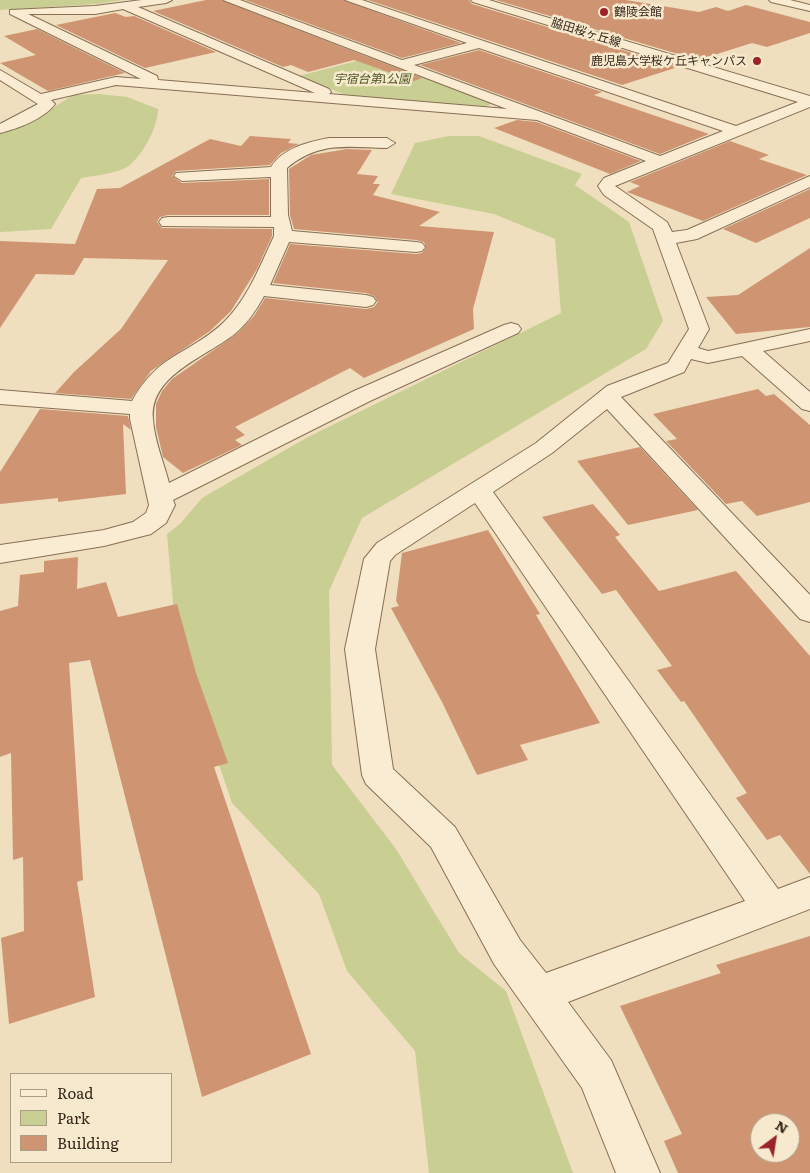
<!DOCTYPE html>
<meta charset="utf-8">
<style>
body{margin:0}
#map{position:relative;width:810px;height:1173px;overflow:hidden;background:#efdfbe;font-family:Literata,serif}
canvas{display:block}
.legend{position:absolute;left:10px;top:1073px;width:162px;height:90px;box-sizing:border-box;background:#f7e9ce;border:1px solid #aa9c87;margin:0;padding:6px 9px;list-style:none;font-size:15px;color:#37281c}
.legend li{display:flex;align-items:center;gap:10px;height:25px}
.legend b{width:25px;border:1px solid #aa9c87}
.north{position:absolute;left:750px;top:1113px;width:50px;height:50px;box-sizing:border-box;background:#f7e9ce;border:1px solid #aa9c87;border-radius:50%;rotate:31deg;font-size:14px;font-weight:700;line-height:20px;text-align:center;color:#37281c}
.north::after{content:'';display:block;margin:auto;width:18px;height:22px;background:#9a242a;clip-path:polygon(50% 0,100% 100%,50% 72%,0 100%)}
</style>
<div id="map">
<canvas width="810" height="1173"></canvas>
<ul class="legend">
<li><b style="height:6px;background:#faecd2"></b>Road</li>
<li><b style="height:14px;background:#c9ce92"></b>Park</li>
<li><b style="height:14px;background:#cf9573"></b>Building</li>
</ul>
<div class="north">N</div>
</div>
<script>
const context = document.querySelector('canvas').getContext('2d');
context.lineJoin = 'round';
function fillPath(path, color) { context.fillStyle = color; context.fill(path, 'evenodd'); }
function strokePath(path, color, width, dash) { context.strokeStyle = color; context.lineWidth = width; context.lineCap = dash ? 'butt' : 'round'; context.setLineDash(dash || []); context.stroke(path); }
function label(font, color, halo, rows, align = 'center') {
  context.font = font + ' Literata,"Noto Sans JP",serif'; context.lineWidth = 5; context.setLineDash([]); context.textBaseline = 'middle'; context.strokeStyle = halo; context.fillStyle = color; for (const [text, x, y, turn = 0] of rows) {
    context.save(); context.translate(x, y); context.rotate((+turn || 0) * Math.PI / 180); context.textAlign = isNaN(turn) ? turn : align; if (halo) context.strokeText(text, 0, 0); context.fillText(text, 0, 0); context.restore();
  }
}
const green = new Path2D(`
 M0 0H123L97 4 0 10Z
 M372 57 492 103 483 109 353 98 299 76Z
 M99 94 127 97 158 109C158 127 142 157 127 167 119 173 92 176 81 178L51 229 0 232V133L43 114 73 95Z
 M449 136H479L582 174 575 185 629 222 663 321 646 349 362 518 329 591 332 765 396 849 459 953 506 991 573 1173H429L415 1051 347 971 319 894 232 803 176 637 167 534 180 524 202 498 308 437 561 313 555 239 494 214 391 194 415 143Z`);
const building = new Path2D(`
 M206 0H221L422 78 414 81 354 60 308 72 291 65 283 67 153 11Z
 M245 0H343L461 43 402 58Z
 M368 0H469L472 4 678 67 622 85Z
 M496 0H626L699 12 716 7 728 11 746 5 810 22V33L767 47 752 43 698 60Z
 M115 13 126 17 134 16 216 52 145 68 56 25Z
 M37 29 125 73 48 91 0 63 36 55 4 36Z
 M479 50 602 92 594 95 709 134 660 154 420 65Z
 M517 120 537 122 641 161 610 174 494 128Z
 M250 136 291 139 288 143 299 144 281 153 270 165 176 171 172 176 182 183 269 179V215H168L160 217 157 222 162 228 272 229V236L257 269 231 311 210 331 151 371 131 399 55 393 74 372 121 329 168 260 84 258 74 275 36 274 0 328V241L75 244 97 189 120 188 210 139 241 146Z
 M730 141 769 155 759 159 807 175 703 221 627 192 640 186 630 182Z
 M347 149 372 150 357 174 378 176 373 184H380L373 195 440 212 419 226 494 232 473 309 474 329 364 378 350 368 235 427 245 435 235 440 242 445 183 473 163 457 156 427V404L162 391 172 379 238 333 254 316 265 298 366 309 374 307 378 302 374 296 366 293 273 283 290 244 416 254 422 253 426 248 424 242 416 240 294 229 290 215 289 169 311 155Z
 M810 189V218L756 243 723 229Z
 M810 248V327L736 334 706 297 738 295Z
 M758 389 766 396 774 394 810 425V502L757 516 742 501 726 504 666 441 677 439 653 414Z
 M40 409 128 416 131 430 123 424 126 494 58 502V498L0 504V472Z
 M640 447 698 510 628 525 577 461Z
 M593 504 620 535 615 537 659 591 736 571 810 656V874L780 835 767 840 736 798 747 793 684 701 681 702 657 670 672 666 616 590 602 594 542 517Z
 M488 530 540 614 536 615 600 723 520 745 528 760 477 775 442 702 391 608 399 606 396 601 402 553Z
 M78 557 77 589 106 582 118 617 177 604 196 673 228 763 214 767 311 1054 202 1097 90 660 69 663 83 880 77 882 95 997 9 1024 1 938 24 931 23 857 13 860 11 753 0 757V611L18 606 20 575 44 572V561Z
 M810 936V1173H678L664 1141 682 1134 620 1006 721 973 716 965ZM760 1123H790V1153H760Z`);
const minor = new Path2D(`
 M142 0H172L166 3 138 7 329 89 331 92 329 94 507 109 223 0H240L402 60 467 43 345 0H362L736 126 798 102 473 2 471 0H489L810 96V107L615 186 667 222 672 232 687 230 810 176V187L697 239 676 243 709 329 698 348 708 351 810 329V341L763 351 810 392V411L802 409 742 356 708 363 691 359 684 372 621 397 810 595V622L800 619 607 409 552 453 493 492 778 889 810 877V909L568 1002 611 1060 660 1173H616L582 1088 494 964 431 847 366 784 362 775 345 649 364 559 377 543 536 443 607 386 668 363 689 329 653 229 604 195 598 186 604 178 646 161 537 120 116 85 51 100 55 104C44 119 17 129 0 133V124L38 104 0 80V70L41 94 116 77 141 79 10 14V10L95 6ZM123 9 315 93 158 80 157 76 28 14H95ZM479 48 723 131 660 156 414 65ZM475 503 745 901 546 973 520 940 455 827 393 769 375 649 390 561 395 555Z
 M769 0H790L810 5V11L771 2Z
 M329 138H387L395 143 387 148C349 147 318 141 287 168L288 215 292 231 416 242 422 243 425 247 422 251 416 252 289 242 270 285 366 295 373 297 376 301 373 305 366 307 264 296C257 309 248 322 237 332 209 356 149 374 153 419 154 440 164 463 169 483L354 391 504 325 511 323 518 325 521 329 518 333 370 401 173 500 175 505 166 523 151 534 104 546 0 563V545L104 530 133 522 146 513 149 505 130 419V414L0 404V390L132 401C158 353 191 354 224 322 248 298 260 266 274 236V227L162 226 159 222 162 218 168 217H271V177L182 181 174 176 176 173 271 167C283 148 308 142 329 138Z`);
const markers = [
 [604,12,5,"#9a242a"],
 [757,61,5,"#9a242a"]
];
const farPoinames = [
 ["鶴陵会館",614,12],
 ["鹿児島大学桜ケ丘キャンパス",747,61,"right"]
];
const farStreetnames = [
 ["脇田桜ヶ丘線",586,33,17]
];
const farParknames = [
 ["宇宿台第1公園",372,79]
];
fillPath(green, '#c9ce92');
fillPath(building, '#cf9573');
strokePath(minor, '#886f56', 2);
fillPath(minor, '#faecd2');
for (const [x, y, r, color] of markers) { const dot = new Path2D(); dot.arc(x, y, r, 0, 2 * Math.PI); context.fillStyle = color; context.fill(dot); strokePath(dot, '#f7e9ce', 2); }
label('12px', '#37281c', '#f7e9ce', farPoinames, 'left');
label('12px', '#37281c', '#f7e9ce', farStreetnames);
label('italic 12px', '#4a5521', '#f7e9ce', farParknames);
</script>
